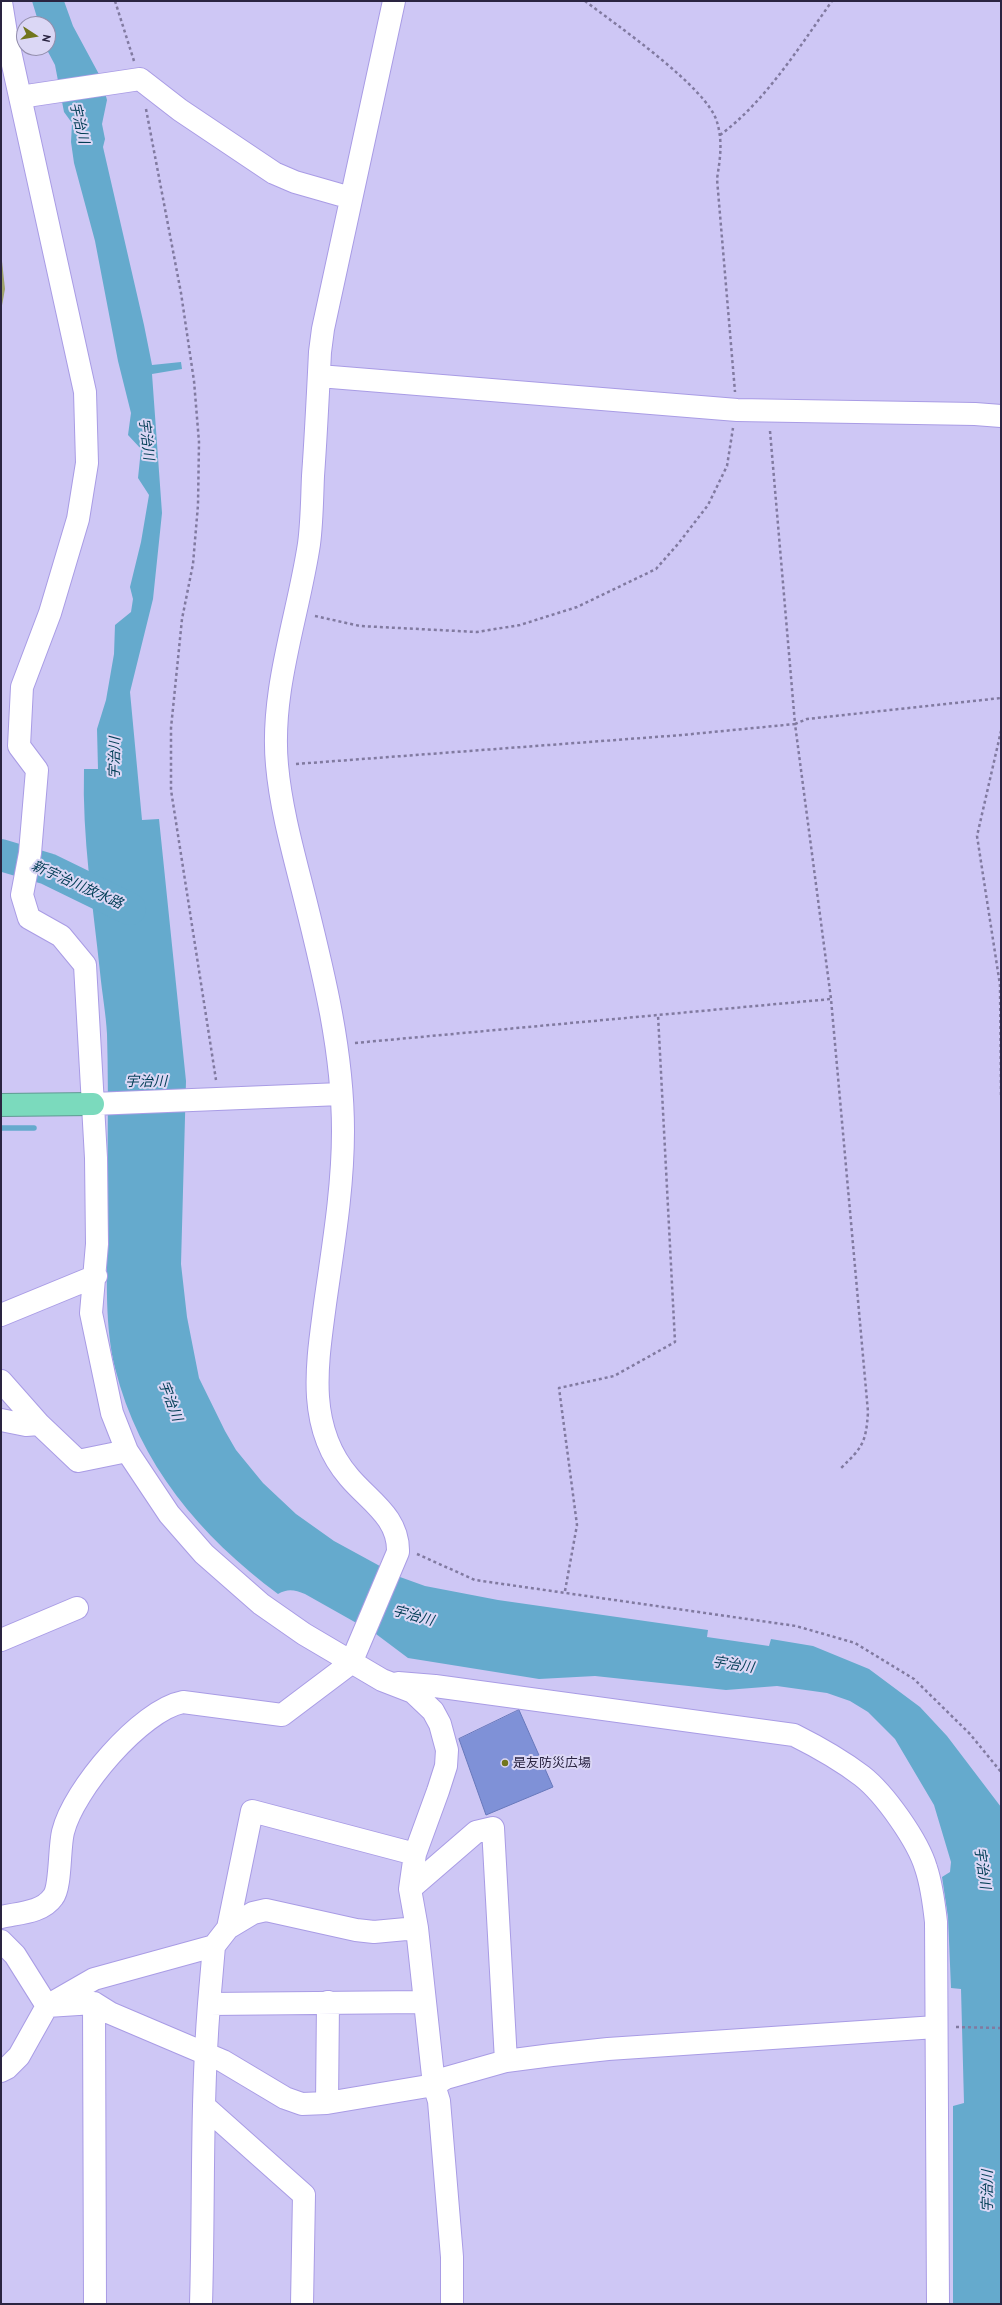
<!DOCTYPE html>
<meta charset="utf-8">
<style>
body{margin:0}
#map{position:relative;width:1002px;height:2305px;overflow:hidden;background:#cec7f5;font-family:"PT Sans",sans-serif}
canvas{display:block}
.frame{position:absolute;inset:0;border:2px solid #2a2441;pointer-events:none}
.north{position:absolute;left:16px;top:16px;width:40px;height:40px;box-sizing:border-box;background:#dbd7f5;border:1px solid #948fad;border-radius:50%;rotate:102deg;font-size:11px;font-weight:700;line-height:16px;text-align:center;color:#2a2441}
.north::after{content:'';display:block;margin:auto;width:14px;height:18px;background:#72761d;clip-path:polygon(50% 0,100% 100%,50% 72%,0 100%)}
</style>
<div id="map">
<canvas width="1002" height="2305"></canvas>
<div class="frame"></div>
<div class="north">N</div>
</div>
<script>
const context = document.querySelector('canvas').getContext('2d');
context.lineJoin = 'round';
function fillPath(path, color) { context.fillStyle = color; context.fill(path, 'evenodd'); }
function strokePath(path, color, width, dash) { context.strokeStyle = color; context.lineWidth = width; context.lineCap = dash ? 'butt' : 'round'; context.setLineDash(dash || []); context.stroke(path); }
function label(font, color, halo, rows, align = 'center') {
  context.font = font + ' "PT Sans","Noto Sans JP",sans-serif'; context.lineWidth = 4; context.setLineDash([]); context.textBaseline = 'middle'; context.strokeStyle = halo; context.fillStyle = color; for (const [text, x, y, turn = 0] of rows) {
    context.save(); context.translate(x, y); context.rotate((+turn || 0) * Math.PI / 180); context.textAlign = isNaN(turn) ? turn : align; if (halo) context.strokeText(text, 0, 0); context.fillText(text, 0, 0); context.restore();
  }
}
const green = new Path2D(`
 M1 252 5 289 1 311Z`);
const water = new Path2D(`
 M32 1H64L73 26 101 78 107 100 102 124 105 139 103 147 144 325 152 365 181 362 182 369 152 374 162 513 153 599 130 692 142 820 159 819 186 1081 181 1264 187 1317 199 1378 225 1431 236 1450 263 1483 296 1514 334 1541 400 1577 425 1586 498 1600 708 1630 707 1637 769 1646 771 1639 813 1646 869 1669 920 1707 947 1736 1001 1807V2304H953V2106L964 2103 961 1989 951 1988 948 1917 942 1877 950 1872 951 1862 934 1805 895 1739 868 1712 850 1701 827 1693 777 1686 726 1690 595 1676 539 1679 408 1658 376 1634 305 1594C295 1590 288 1588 278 1594 200 1536 139 1464 115 1368 105 1327 107 1281 107 1239 107 1171 109 1102 107 1034 106 1014 102 993 100 972 93 905 82 837 84 769H98L97 729 106 700 114 654 115 625 131 612 133 599 130 587 141 542 149 495 138 478 141 449 128 435 131 413 118 361 95 241 74 163 71 142 72 123 64 112 55 65 46 48H48V24H39Z`);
const stream = new Path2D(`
 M1 1128H34`);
const river = new Path2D(`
 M1 855 48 869 130 909`);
const building = new Path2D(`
 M519 1710 553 1787 486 1815 459 1739Z`);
const path = new Path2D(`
 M115 1 134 61
 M585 1C615 24 708 88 717 122 723 142 720 159 717 179L735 392
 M146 109 181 293 194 381 199 442 198 505 193 564 182 619 171 728V790L216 1080
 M720 135C765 102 800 46 832 1
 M770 431 795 724 807 719 1001 698
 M315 616 360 626 477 632 520 625 577 607 656 569 678 544 708 505 727 466 733 428
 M296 764 682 735 795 724 831 999 868 1412C866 1442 863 1447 841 1468
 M355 1043 831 999
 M1001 1095 1000 985 977 836 1001 731
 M417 1554 475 1580 796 1626 855 1643 914 1679 970 1734 1001 1772
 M565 1591 577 1525 559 1388 614 1376 675 1342 658 1015
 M956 2027 1001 2028`);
const minor = new Path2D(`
 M1 2 6 33 85 392 87 463 78 519 50 613 22 687 19 746 37 770 30 853 22 895 29 918 61 936 85 965 96 1158 97 1244 91 1313 112 1413 127 1451 169 1514 204 1554 261 1604 304 1634 382 1680 413 1692 433 1711 440 1724 447 1750 446 1766 438 1791 415 1854 410 1889 417 1928 434 2085 439 2101 452 2257V2304
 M20 97 140 79 180 110 274 173 295 182 351 198
 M319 376 737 410 975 414 1001 416
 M93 1104 341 1094
 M1 1315 96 1276
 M1 1381 39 1424 78 1461 127 1451
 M1 1420 26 1425 39 1424
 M1 1640 77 1608
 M398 1683 435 1686 794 1735C818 1747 841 1760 862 1776 885 1794 918 1841 926 1868 932 1886 934 1904 936 1922L938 2304
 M415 1854 252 1811 228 1928 253 1913 266 1910 356 1930 374 1932 417 1928
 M410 1889 476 1832 493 1828 506 2061
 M1 1917C18 1913 42 1913 53 1897 61 1887 59 1848 63 1832 73 1790 141 1710 183 1702L282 1715 351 1663 398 1552C399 1517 369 1501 349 1477 330 1455 320 1426 318 1397 316 1366 321 1335 325 1304 333 1247 343 1189 343 1131 343 1052 324 975 305 899 294 855 281 810 277 765 270 691 298 617 309 544 312 521 312 499 313 476 316 435 318 393 320 352L323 329 394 1
 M228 1928 214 1946 209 2004 423 2002
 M1 1941 15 1955 47 2006
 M94 2003 95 2304
 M47 2006 94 2003 110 2013 223 2061 285 2098 302 2104 327 2103 434 2085 446 2078 506 2061 552 2055 608 2049 936 2027
 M1 2071 7 2068 19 2056 47 2006 94 1979 214 1946
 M327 2103 328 2002
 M204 2106 304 2195 302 2304
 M201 2304C204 2204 201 2104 209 2004`);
const highway = new Path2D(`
 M1 1105 93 1104`);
const markers = [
 [505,1763,4,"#72761d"]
];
const poiNames = [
 ["是友防災広場",513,1763]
];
const waterNames = [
 ["宇治川",79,123,77],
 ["宇治川",146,439,83],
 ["宇治川",115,758,-89],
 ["新宇治川放水路",77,885,24],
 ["宇治川",146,1082],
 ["宇治川",170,1401,69],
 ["宇治川",413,1616,15],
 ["宇治川",733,1665,9],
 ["宇治川",982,1868,82],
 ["宇治川",988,2191,-90]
];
fillPath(green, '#a0a46e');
fillPath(water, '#65aacd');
strokePath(stream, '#65aacd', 5.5);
strokePath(river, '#65aacd', 32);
fillPath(building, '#7f91d7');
strokePath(building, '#6778bb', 1);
strokePath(minor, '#a99ce5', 24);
strokePath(highway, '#5f9a92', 24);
strokePath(path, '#817aa0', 2.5, [3, 3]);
strokePath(minor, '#fff', 22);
strokePath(highway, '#7bdabd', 22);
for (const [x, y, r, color] of markers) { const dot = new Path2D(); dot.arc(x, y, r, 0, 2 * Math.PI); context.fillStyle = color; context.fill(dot); strokePath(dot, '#dbd7f5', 1.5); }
label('13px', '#2a2441', '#dbd7f5', poiNames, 'left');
label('italic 14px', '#003d55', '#dbd7f5', waterNames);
</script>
